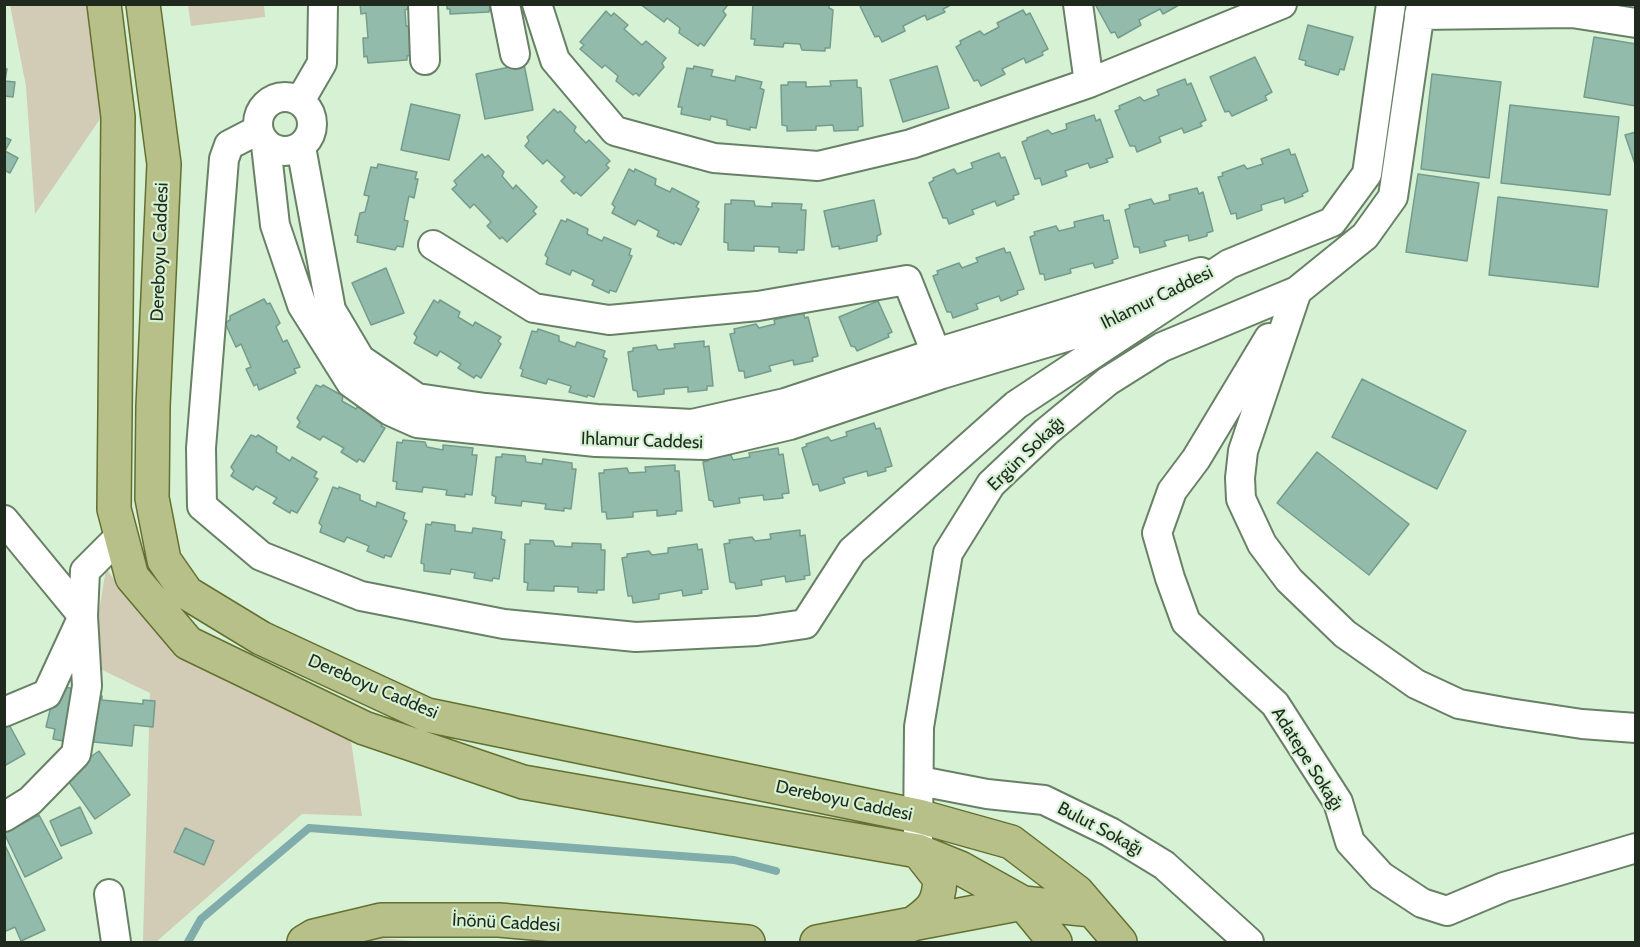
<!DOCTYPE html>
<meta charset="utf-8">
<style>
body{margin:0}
#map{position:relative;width:1640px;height:947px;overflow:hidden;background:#d6f1d3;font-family:Cabin,sans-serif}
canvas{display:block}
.frame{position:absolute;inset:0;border:6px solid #1f291e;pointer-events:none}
</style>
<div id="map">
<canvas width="1640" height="947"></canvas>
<div class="frame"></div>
</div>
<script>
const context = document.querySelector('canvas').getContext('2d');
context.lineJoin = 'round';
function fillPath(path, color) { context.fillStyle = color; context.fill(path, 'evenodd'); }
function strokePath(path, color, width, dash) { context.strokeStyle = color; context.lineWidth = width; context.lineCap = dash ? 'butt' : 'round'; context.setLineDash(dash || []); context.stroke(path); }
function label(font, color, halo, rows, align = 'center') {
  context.font = font + ' Cabin,sans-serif'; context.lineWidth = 4.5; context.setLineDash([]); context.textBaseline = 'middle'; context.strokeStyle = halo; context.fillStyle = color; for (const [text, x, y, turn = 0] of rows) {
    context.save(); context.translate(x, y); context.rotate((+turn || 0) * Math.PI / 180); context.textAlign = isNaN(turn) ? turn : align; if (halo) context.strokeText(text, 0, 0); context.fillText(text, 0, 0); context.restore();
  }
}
const green = new Path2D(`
 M10 5H87L100 119 35 214 26 86Z
 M188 5H264L265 17 191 26Z
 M106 569 176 656 350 734 362 816 302 814 156 942H143L150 693 90 664Z
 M370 937 424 942H361Z`);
const stream = new Path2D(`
 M188 942 201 919 309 828 734 860 776 871`);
const building = new Path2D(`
 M360 4H410V8L405 10 406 26H411L413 55 407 56V60L368 63 367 56 364 57 363 38H368L366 13 361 14Z
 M447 4H496V7H490L489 12 450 14V9H447Z
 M640 4H725L727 6 723 11 726 15 704 46 700 43 698 46 679 33 680 28 667 18 664 22Z
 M753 4H829V8L833 10 830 48H825V51L802 50 800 44 784 43 783 47 754 45 755 39H751Z
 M859 4H948L949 6 943 9 945 12 927 20 925 15 903 26 905 31 882 42 879 36 875 37Z
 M1095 4H1179V5L1163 14 1160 9 1139 20 1141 25 1118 38 1115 32 1111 33Z
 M1023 10 1026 15 1030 13 1048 49 1042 52 1043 55 1026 63 1024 58 1002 69 1005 74 981 86 978 80 974 81 956 47 961 44 960 41 980 31 984 35 999 27 997 23Z
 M606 11 611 16 614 13 628 25 624 29 642 45 646 41 666 58 662 63 664 67 639 96 636 93 633 95 616 81 618 76 605 65 602 68 580 49 584 45 580 42Z
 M1308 25 1353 37 1344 70 1340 69 1338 75 1305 65 1306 61 1299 59Z
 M1594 37 1636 44V106L1584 97Z
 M1255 57 1272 92 1265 96 1267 100 1232 116 1229 111 1225 112 1210 77Z
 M524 64 533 110 485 119 476 74Z
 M694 66 713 70 711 76 735 81 736 76 762 82 760 88 764 90 756 128 750 127V130L727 125V120L711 116 710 120 681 114 682 107H678L687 68 693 69Z
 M937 66 949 108 903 122 890 80Z
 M4 68 7 69 5 81 15 82 13 97 4 96Z
 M1432 74 1501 82 1489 178 1421 169Z
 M1185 79 1187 85 1191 83 1206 120 1200 123 1202 126 1184 133 1182 128 1159 137 1161 142 1137 152 1135 146H1130L1115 111 1120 109 1119 106 1140 97 1144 101 1159 95 1157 90Z
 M857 80V87L861 88 863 126 858 127V130L834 131 833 125 816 126V130L787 131V126L782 125 781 85H788V82H806V87L831 86 830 81Z
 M411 104 460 115 449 160 401 150Z
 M1510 105 1619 117 1610 195 1501 183Z
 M554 109 558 113 560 111 576 127 574 131 586 143 589 140 610 161 606 165 609 168 581 196 576 192 574 194 561 181 565 177 547 160 543 164 525 146 529 141 527 137Z
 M1094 115 1096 121 1100 119 1113 157 1106 159 1108 162 1090 168 1088 163 1065 171 1067 176 1042 185 1040 178 1035 179 1022 142 1027 140V138L1048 130 1052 134 1067 129 1066 124Z
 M1636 132V167L1625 135Z
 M4 137 11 140 5 151 18 158 10 173 4 170Z
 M1289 149 1291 155 1295 154 1308 191 1302 194 1303 196 1285 203 1284 198 1261 205 1262 210 1237 219 1236 213 1231 214 1218 177 1223 176 1222 173 1244 165 1247 169 1263 164 1261 159Z
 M999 153 1001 158 1005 157 1019 194 1013 196 1014 199 997 206 995 201 972 210 974 214 949 224 947 218H943L929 183 934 180 933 178 954 169 957 174 973 168 971 163Z
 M482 154 485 158 488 155 504 172 502 176 513 189 516 185 537 207 533 211 536 214 507 242 502 237 500 239 487 226 491 222 474 204 470 208 452 189 457 185 454 181Z
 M378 164 417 172 415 179H418L414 198 409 196 404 220 408 221 403 247 397 246 395 250 357 242 358 236 355 235 360 213 365 212 369 196 364 195 371 167 377 168Z
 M629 169 634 172 635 169 656 179 655 185 670 192 672 188 699 202 696 207 699 209 681 245 675 242 674 244 657 236 659 231 638 220 635 225 612 213 615 207 612 204Z
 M1418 174 1479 183 1467 261 1406 252Z
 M1197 188 1199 194 1203 192 1213 231 1207 233V236L1189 241 1188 235 1164 241 1166 246 1140 253 1139 247H1134L1125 210 1130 208 1129 205 1151 199 1154 204 1170 200 1169 195Z
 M1498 197 1607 210 1598 287 1489 275Z
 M731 200 754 201 755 206 772 207V203L802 204 801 210H806L804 250H797V253L779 252V247L754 246V251L728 250V243L724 242 725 204H731Z
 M874 200 881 234 877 236V241L839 249V246L832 247 824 211Z
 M1103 215 1104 221 1109 220 1118 258 1112 260 1113 263 1095 268 1093 263 1070 269 1071 273 1045 280 1044 274H1040L1030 237 1035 235 1034 232 1056 226 1059 231 1075 227 1074 222Z
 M567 219 588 229 587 234 602 241 604 237 631 249 629 255 632 256 616 292 610 290 609 293 592 285 594 280 572 270 570 275 546 264 548 258 545 255 561 220 566 222Z
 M1004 248 1006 253 1010 252 1024 289 1017 291 1018 294 1001 301 999 296 976 304 978 309 953 318 951 312H947L933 276 938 274 937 271 959 263 962 268 978 262 976 258Z
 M386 268 404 313 371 325 352 283Z
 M264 299 267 304 270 303 280 323 276 327 283 342 287 340 300 367 294 369 296 373 259 390 257 384 254 386 246 369 251 367 241 344 236 347 225 323 230 320V316Z
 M434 300 438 303 440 300 460 312 458 317 473 326 475 322 501 337 498 341 501 344 481 378 476 375 474 378 458 368 461 364 440 351 437 356 414 343 417 337 414 334Z
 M878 301 892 332 888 334 889 337 857 351 855 347 851 346 839 317Z
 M803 312 805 318 808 317 818 356 812 358 813 361 794 365 793 360 769 366 771 371 745 378 744 371H739L730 334 735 333 734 329 756 324 759 328 775 324 774 320Z
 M538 329 559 336V341L575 347 577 342 605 351 603 357 607 359 594 397 588 395 587 397 569 392 571 386 548 379 546 384 521 376 523 370 520 368 532 331 537 332Z
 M704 341V347L709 346 713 386H707V390L688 392V387L664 389V394L638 397 637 391 633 390 628 352 633 351V348L656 345 658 350 675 348 674 344Z
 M1362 379 1466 431 1437 489 1332 437Z
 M316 385 321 387 323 385 343 396 342 401 356 409 358 406 384 420 381 426 385 428 364 462 359 459 357 462 341 452 344 448 323 436 320 440 297 427 300 422 297 418Z
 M874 423 876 429 880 428 892 466 885 468 886 471 868 476 867 471 843 478 845 483 820 491 818 484 813 485 802 448 807 446 806 444 828 437 831 441 847 436 846 432Z
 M251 435 256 437 258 435 277 447 276 452 290 461 292 457 317 472 314 477 318 479 297 513 291 510 290 513 273 503 277 498 256 486 253 490 231 476 234 471 231 467Z
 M403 440 425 442 427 447 443 450V445L473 448 472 455H477L472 495 465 494V497L446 495 447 490 423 487 422 492 396 489 397 482 393 481 397 442 402 443Z
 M778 448 779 455 783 454 789 493 782 494 783 498 764 500 763 495 739 498 740 503 714 507 713 501 709 500 703 462 708 461V458L731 455 733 460 750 457 749 453Z
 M1317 452 1409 524 1369 575 1277 503Z
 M502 454 525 456 526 462 542 464 543 459 572 463V469H576L571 509 564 508V511L545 509 546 504 522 501 521 506 495 503 496 497 492 495 496 457H502Z
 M675 465V471H679L682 511H676V514L657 516V510L633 512V517L607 519 606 512H602L599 473H604V470L627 468 629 473 646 472 645 467Z
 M333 487 338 489 339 487 360 495V500L376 507 377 502 405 513 403 519 407 521 391 557 385 555 384 558 367 551 369 546 347 537 344 542 320 532 322 526 319 523Z
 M432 522 455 525V531L472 533 473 528 502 532 501 539 505 540 499 579 493 578 492 581 474 578 475 573 451 569 450 574 424 571V564L421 563 426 524 431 525Z
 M800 530V536L805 535 810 575 804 576 805 579 786 582 785 576 761 580 762 585 736 589 735 583 730 582 724 544 730 543 729 540 752 537 755 541 771 539 770 534Z
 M530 540 553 541 555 546 572 547V543L601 544V550H605L604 590H597V593L578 592V587L554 586V591L527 590 528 583 524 582 525 544H530Z
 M697 544 698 550 702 549 708 589 701 590 702 593 683 596 682 590 659 594V599L633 603 632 596H628L622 558 627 557V554L649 551 652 555 668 553V548Z
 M60 686 75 689 63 741 53 739 55 729 46 727 52 702Z
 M91 695 102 696V700L143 704V700L155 701 153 727 134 725 132 746 94 742 96 717 89 716Z
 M6 719 25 754 4 766V720Z
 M99 751 130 795 95 819 64 775Z
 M80 807 92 833 61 846 50 821Z
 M39 815 62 858 25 877 4 833Z
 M185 828 214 841 204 865 174 852Z
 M4 843 45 930 21 941 15 927 6 931 4 928Z`);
const minor = new Path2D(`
 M423 4 425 60
 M505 4 515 54
 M537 4 555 60 615 131 714 158 818 166 911 144 1089 83 1282 4
 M1078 4 1089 83
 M1421 4 1393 197 1365 236 1297 291 1243 451 1240 478 1241 499 1262 544 1289 580 1345 634 1416 684 1459 704 1509 713 1582 724 1636 728
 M1419 15 1572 13 1636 23
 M258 124a27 27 0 1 1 54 0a27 27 0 1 1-54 0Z
 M300 101 322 63 323 4
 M258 130 229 145 224 159 201 448 202 506 261 556 361 596 504 624 636 637 757 631 805 624 852 551 1016 405 1229 264 1332 222 1367 174 1391 4
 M266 145 275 225 302 305 351 383 390 411 417 423 596 442 705 445 790 425 942 374 1099 327 1133 311
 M301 147 331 310 360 359 417 398 485 408 597 419 692 424 785 403 936 353 1201 272
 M433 245 534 308 609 320 758 306 907 280 936 353
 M1269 338 1196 459 1172 491 1157 533 1170 578 1186 622 1275 704 1338 802 1350 842 1381 876 1422 903 1447 911 1504 887 1636 848
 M4 520 83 616
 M4 712 47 694 83 616 85 571 121 535
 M920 781 987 794 1044 800 1110 832 1164 865 1249 942
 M4 817 30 801 76 754 87 686 83 616
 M918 839 919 727 948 553 991 484 1046 432 1108 381 1162 347 1297 291
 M109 894 116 942`);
const major = new Path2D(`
 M104 4 118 117 114 509 132 577 188 643 364 728 523 782 918 851 960 868 1023 903 1055 942
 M143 4 164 164 153 406 152 498 164 560 187 593 261 638 427 715 918 816 1011 842 1077 892 1120 942
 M911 925C931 911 939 905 940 879L918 851
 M304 942 314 936 381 920H499L748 942
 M817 942 1023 903 1092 910`);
const streetNames = [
 ["Dereboyu Caddesi",160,252,-88],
 ["Ihlamur Caddesi",1157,298,-26],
 ["Ihlamur Caddesi",642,441,2],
 ["Ergün Sokağı",1026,454,-44],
 ["Dereboyu Caddesi",373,687,23],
 ["Adatepe Sokağı",1307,759,58],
 ["Dereboyu Caddesi",844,801,12],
 ["Bulut Sokağı",1100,829,28],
 ["İnönü Caddesi",506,923,3]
];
fillPath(green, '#d2cbb6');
strokePath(stream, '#80adab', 8);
fillPath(building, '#92bbab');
strokePath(building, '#749c8c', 1.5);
strokePath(minor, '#688166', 32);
strokePath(major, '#637030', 36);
strokePath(minor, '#fff', 28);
strokePath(major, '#b7c088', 33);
label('18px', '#1f291e', '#d6f1d3', streetNames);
</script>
